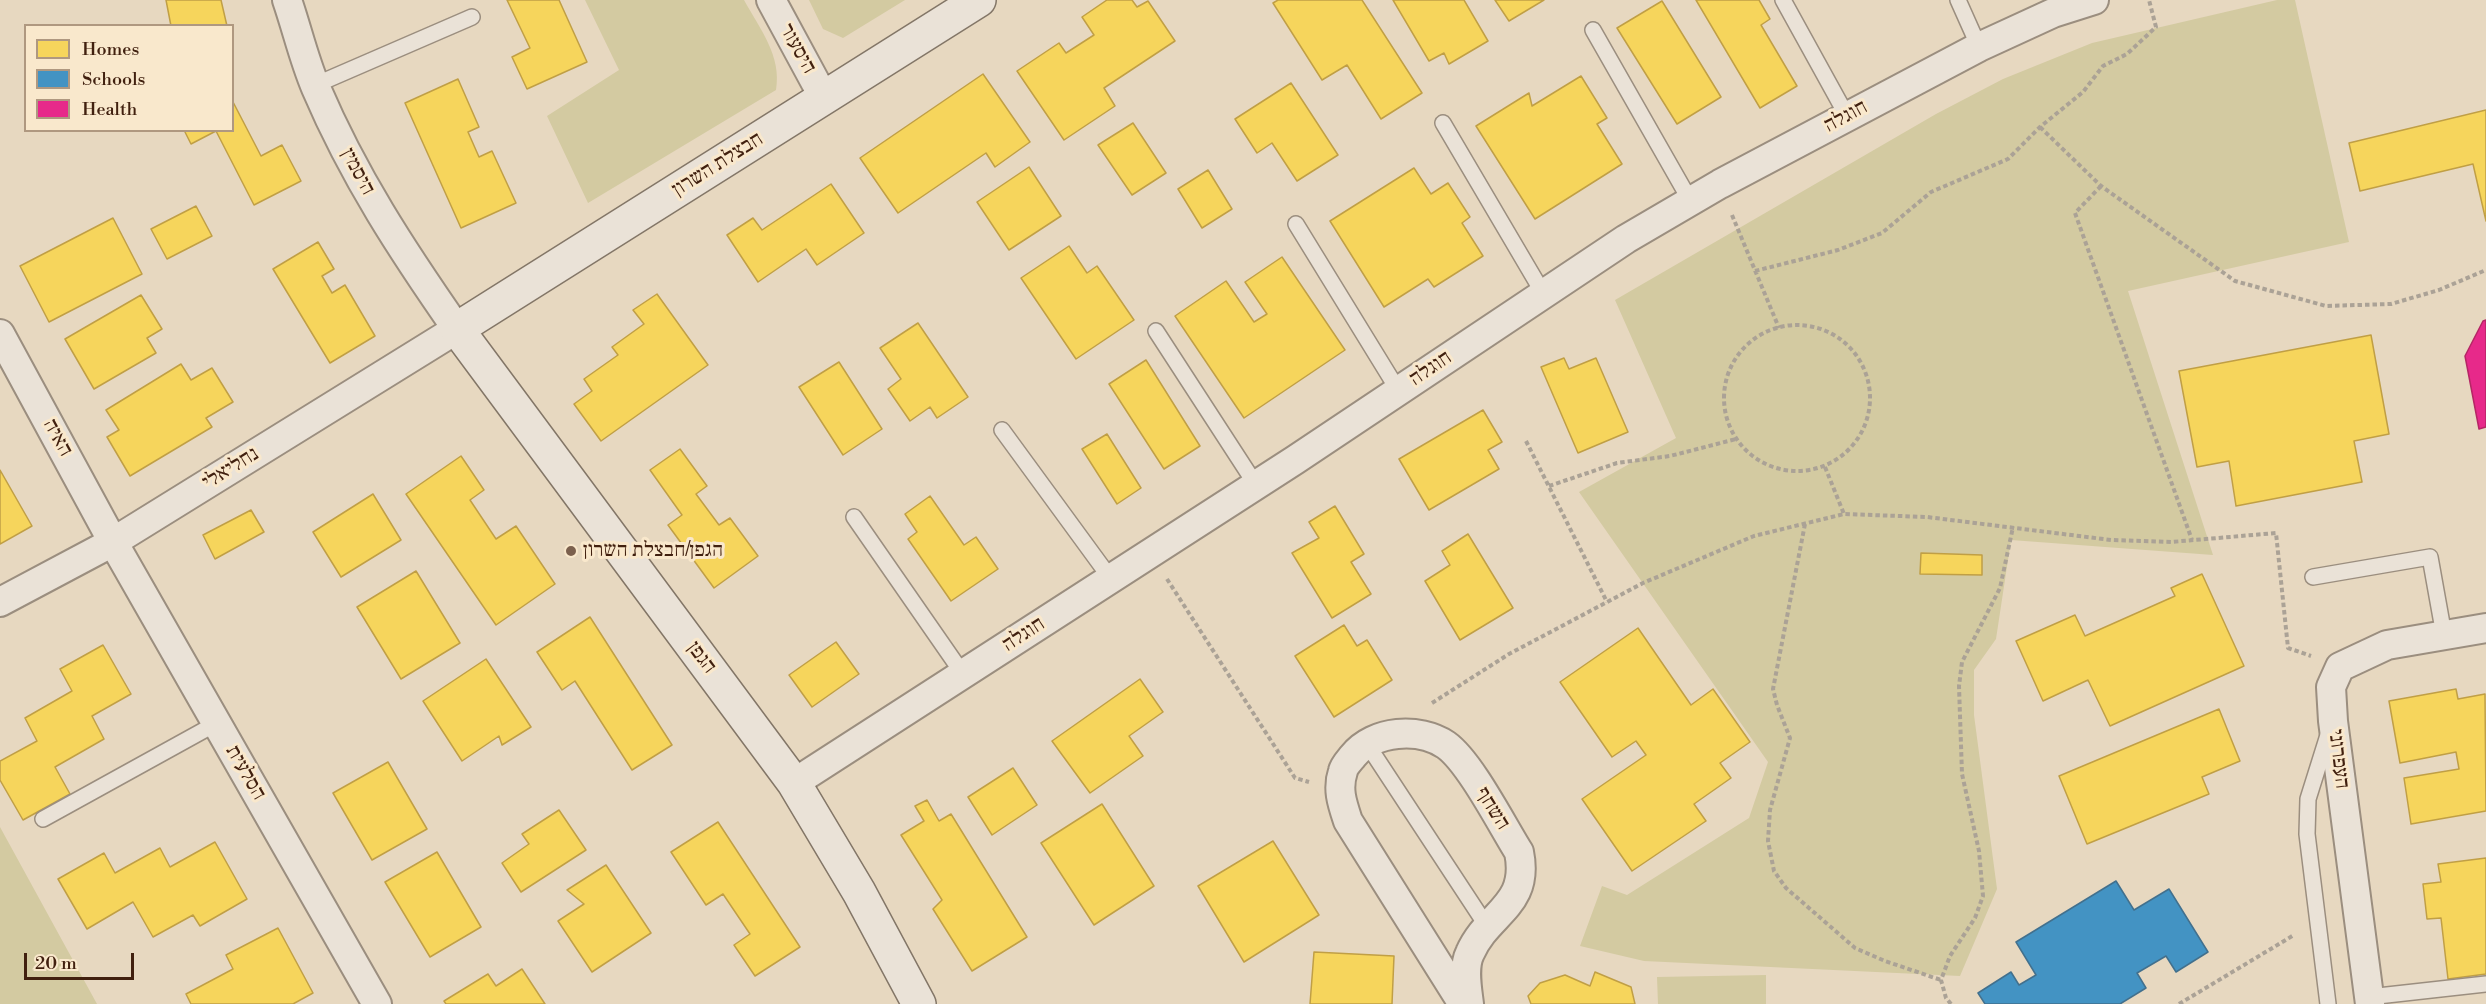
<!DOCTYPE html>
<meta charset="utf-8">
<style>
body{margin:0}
#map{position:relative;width:2486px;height:1004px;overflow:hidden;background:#e7d8c0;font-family:"Libre Bodoni",serif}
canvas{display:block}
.legend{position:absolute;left:24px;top:24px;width:210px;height:108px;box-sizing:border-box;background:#f9e8cc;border:2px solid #af9880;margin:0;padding:8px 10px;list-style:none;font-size:18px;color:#41200f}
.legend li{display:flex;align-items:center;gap:12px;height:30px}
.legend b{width:30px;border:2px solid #af9880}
.scale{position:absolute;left:24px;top:953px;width:110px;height:27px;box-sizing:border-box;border:3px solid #41200f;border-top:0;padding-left:8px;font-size:18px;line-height:21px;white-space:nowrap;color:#41200f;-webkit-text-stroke:4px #f9e8cc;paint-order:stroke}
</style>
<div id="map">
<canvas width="2486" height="1004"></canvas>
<ul class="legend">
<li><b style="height:16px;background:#f6d55c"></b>Homes</li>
<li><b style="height:16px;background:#4393c3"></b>Schools</li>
<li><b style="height:16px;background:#e7298a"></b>Health</li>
</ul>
<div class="scale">20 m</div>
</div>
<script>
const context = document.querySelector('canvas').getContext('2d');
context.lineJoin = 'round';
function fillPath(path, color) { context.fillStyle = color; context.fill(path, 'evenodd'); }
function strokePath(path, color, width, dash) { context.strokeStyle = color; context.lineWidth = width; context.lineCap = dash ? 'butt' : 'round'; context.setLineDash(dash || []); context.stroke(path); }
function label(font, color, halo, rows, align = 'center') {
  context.font = font + ' "Libre Bodoni","Frank Ruhl Libre",serif'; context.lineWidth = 6; context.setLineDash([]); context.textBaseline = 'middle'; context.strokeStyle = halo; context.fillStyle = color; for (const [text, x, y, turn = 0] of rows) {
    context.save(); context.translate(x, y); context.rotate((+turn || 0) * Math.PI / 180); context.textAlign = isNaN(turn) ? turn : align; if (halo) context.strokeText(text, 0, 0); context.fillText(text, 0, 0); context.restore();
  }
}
const green = new Path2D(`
 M585 0H744C760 29 782 56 776 90L588 203 547 116 619 70Z
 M809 0H905L843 38 823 29Z
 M2277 0H2295L2349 242 2128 291 2213 555 2011 540 1996 639 1974 670V715L1997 889 1960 976 1644 961 1580 946 1602 886 1627 895 1749 818 1768 762 1579 492 1676 438 1615 300 1936 114 2003 79 2092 43Z
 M0 827 97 1004H0Z
 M1766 975V1004H1658L1657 977Z`);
const homes = new Path2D(`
 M166 0H221L227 26H171Z
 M507 0H559L587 62 527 89 512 57 530 48Z
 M1107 0H1132L1137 7 1148 1 1175 41 1104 88 1115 106 1064 140 1017 71 1059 43 1066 53 1094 35 1082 17Z
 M1278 0H1362L1422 93 1381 119 1347 65 1322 80 1273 3Z
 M1393 0H1464L1488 41 1449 64 1444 53 1429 61Z
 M1495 0H1544L1509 21Z
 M1696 0H1759L1770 19 1761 25 1797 86 1760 108Z
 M1662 1 1721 97 1677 124 1617 28Z
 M983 74 1030 142 995 167 986 153 898 213 860 158Z
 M1581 76 1607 118 1597 124 1622 164 1535 219 1476 126 1529 93 1532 106Z
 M458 79 479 127 468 132 479 157 492 151 516 203 461 228 405 103Z
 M1291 83 1338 155 1297 181 1272 143 1257 153 1235 119Z
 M232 100 261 156 282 145 301 181 254 205 216 131 191 144 184 130H232Z
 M2486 110V221L2473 164 2360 191 2349 143Z
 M1133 123 1166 173 1132 195 1098 145Z
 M1029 167 1061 216 1009 250 977 202Z
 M1414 168 1431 194 1448 183 1470 217 1462 223 1483 256 1434 287 1428 279 1384 307 1330 221Z
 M1208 170 1232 209 1202 228 1178 189Z
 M831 184 864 233 817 265 806 249 758 282 727 235 753 218 762 230Z
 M196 206 212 236 167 259 151 229Z
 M113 218 142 274 49 322 20 266Z
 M318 242 334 269 322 276 332 293 345 285 375 336 330 363 273 269Z
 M1069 246 1087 273 1097 266 1134 320 1076 359 1021 278Z
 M1282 257 1345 350 1244 418 1175 316 1226 281 1254 322 1267 314 1245 282Z
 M657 294 708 365 601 441 574 404 592 391 584 379 618 355 612 347 644 324 633 310Z
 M141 295 162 329 147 338 156 353 94 389 65 339Z
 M918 323 968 397 937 418 930 407 910 421 888 389 901 379 880 348Z
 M2371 335 2389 434 2354 441 2362 482 2236 506 2229 461 2197 467 2179 371Z
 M1564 358 1569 369 1596 358 1628 432 1578 453 1541 367Z
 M1146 360 1200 446 1164 469 1109 384Z
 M839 362 882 429 843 455 799 387Z
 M181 364 191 380 212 368 233 402 206 418 212 427 130 476 107 437 119 430 106 410Z
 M1483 410 1502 442 1488 450 1499 469 1429 510 1399 459Z
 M1107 434 1141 488 1117 504 1082 449Z
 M680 449 707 486 696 494 719 525 730 518 758 556 714 588 668 525 682 515 650 470Z
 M461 456 484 490 470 500 496 539 516 526 555 584 496 625 406 494Z
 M0 470 32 526 0 544Z
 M373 494 401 540 341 577 313 532Z
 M930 496 964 545 976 537 998 569 951 601 908 539 917 532 905 514Z
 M1335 506 1364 554 1351 562 1371 594 1332 618 1292 553 1319 538 1309 522Z
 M251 510 264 532 215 559 203 535Z
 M1468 534 1513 608 1460 640 1425 581 1450 565 1442 551Z
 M1921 553 1982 555V575L1920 574Z
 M416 571 460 643 401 679 357 607Z
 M2202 574 2244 666 2110 726 2088 680 2043 701 2016 641 2075 615 2085 636 2175 596 2171 588Z
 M590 617 672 745 632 770 575 681 562 690 537 652Z
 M1344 625 1357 646 1367 640 1392 680 1334 717 1295 656Z
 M1638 628 1691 705 1713 689 1750 742 1720 763 1731 778 1694 804 1706 821 1632 871 1582 799 1646 755 1636 741 1612 757 1560 682Z
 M836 642 859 674 812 707 789 675Z
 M103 645 131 694 92 716 104 739 55 767 70 794 23 820 0 780V761L37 741 25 718 72 691 60 669Z
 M486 659 531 727 502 745 499 736 462 761 423 701Z
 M1140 679 1163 712 1129 736 1143 756 1090 793 1052 741Z
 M2456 689 2458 699 2485 694 2486 811 2411 824 2404 778 2459 769 2456 752 2400 763 2389 701Z
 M2219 709 2240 761 2202 777 2209 794 2087 844 2059 776Z
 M388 762 427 829 372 860 333 793Z
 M1013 768 1037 805 992 835 968 797Z
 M927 800 939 821 951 814 1027 937 972 971 933 909 942 900 901 835 924 821 915 806Z
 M1102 804 1154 886 1094 925 1041 843Z
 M559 810 586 850 521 892 502 863 529 844 522 834Z
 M718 822 800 947 755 976 734 945 750 934 723 894 706 905 671 852Z
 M1273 841 1319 915 1244 962 1198 886Z
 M215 842 247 899 200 926 193 915 153 937 133 902 87 929 58 879 104 853 115 873 160 848 170 867Z
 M437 852 481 927 430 957 385 882Z
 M2486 858V974L2448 979 2441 918 2427 919 2423 884 2441 882 2438 864Z
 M606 865 651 933 592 972 558 921 584 904 567 890Z
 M278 928 313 993 293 1004H191L186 994 233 969 226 955Z
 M1314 952 1394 956 1392 1004H1310Z
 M522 969 545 1004H446L444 1001 488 974 496 986Z
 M1595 972 1631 987 1635 1004H1531L1528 996 1540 983 1565 975 1590 986Z`);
const schools = new Path2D(`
 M2116 881 2134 910 2169 889 2208 952 2176 972 2166 956 2137 973 2146 988 2120 1004H1985L1978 993 2011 972 2019 985 2036 975 2016 942Z`);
const health = new Path2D(`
 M2486 320V427L2479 429 2465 356 2483 321Z`);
const path = new Path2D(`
 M2040 127 2101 186 2235 281 2326 306 2391 304 2439 290 2486 270
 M2101 186 2075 213 2192 540
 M1732 215 1779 328
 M1755 271 1838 250 1882 233 1931 192 2008 159 2040 127 2083 92 2103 66 2127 54 2156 27 2149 0
 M1724 398a73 73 0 1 1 146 0a73 73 0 1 1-146 0Z
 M1526 441 1607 602
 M1825 467 1844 514
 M1549 486 1617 463 1670 456 1736 439
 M1805 524 1773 689 1777 705 1790 738 1770 810 1768 841 1774 871 1786 888 1855 948 1885 961 1941 980
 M1167 579 1295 778 1309 782
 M1432 703 1509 654 1643 583 1754 536 1844 514 1927 517 2111 540 2171 542 2276 533 2288 648 2311 656
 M1951 1004 1946 998 1941 980 1950 956 1975 918 1983 896 1979 851 1962 774 1959 686 1962 662 2000 588 2013 527
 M2179 1004 2294 935`);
const lane = new Path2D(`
 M1783 0 1847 116
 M1958 0 1979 47
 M1593 30 1691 202
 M315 85 472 17
 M1443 123 1543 293
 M1296 224 1398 390
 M1156 331 1256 485
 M1002 430 1111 579
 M854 517 963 674
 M2313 577 2430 557 2444 635
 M1367 744 1488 928
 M43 819 217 723
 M2369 997 2486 984
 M2328 1004 2307 834 2308 799 2329 732`);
const street = new Path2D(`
 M771 0 824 98
 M0 334 113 542 377 1004
 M0 602 113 542 457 329C402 250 354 177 316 88 304 60 297 29 287 0
 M794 783 1295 460 1626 239 1720 184 1979 47 2053 13 2094 0
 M1463 1004 1348 821C1342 803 1337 789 1343 771 1344 766 1349 761 1353 756 1374 730 1419 727 1446 745 1470 762 1502 825 1519 852 1530 906 1488 912 1470 953 1463 967 1467 988 1469 1004
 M2370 1004 2333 721 2331 687 2340 667 2387 645 2486 628`);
const secondary = new Path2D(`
 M919 1004 859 892 794 783 457 329 979 0`);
const markers = [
 [571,551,6,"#7b604d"]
];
const streetNames = [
 ["היסעור",797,49,61],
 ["חוגלה",1846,117,-28],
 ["חבצלת השרון",718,165,-32],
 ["היסמין",357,172,62],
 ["חוגלה",1431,369,-34],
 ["האיה",57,438,61],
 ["נחליאלי",231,469,-32],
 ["חוגלה",1024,635,-33],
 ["הגפן",701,658,53],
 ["העפרוני",2338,759,83],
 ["הסלעית",245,773,60],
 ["השחף",1492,809,58]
];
const poiNames = [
 ["הגפן/חבצלת השרון",583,551]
];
fillPath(green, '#d3caa1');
fillPath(homes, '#f6d55c');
strokePath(homes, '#c09f45', 1.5);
fillPath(schools, '#4393c3');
strokePath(schools, '#42708d', 1.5);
fillPath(health, '#e7298a');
strokePath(health, '#b52665', 1.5);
strokePath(lane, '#9b8e7f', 18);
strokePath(street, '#9b8e7f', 32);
strokePath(secondary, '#837667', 36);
strokePath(path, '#aba296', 4, [4.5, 3]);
strokePath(lane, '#eae2d7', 15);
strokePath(street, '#eae2d7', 28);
strokePath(secondary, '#eae2d7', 33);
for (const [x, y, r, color] of markers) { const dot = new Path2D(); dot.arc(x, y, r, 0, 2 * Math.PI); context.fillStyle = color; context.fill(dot); strokePath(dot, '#f9e8cc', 2); }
label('21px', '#41200f', '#f9e8cc', streetNames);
label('21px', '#41200f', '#f9e8cc', poiNames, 'left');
</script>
